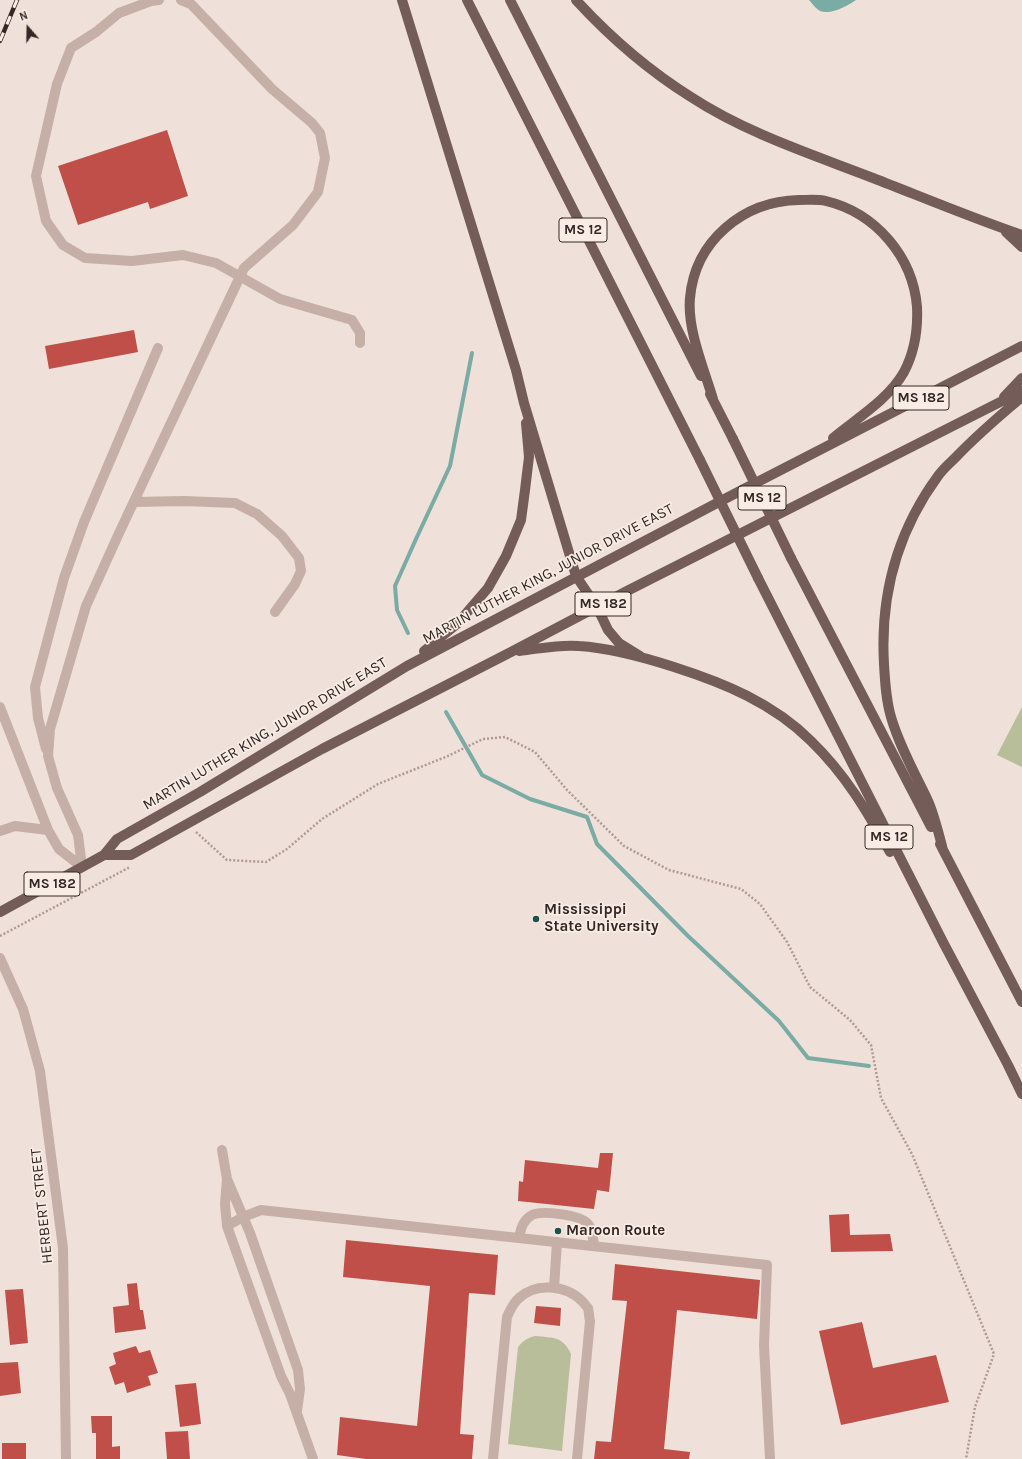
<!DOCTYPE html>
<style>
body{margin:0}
#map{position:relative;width:1022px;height:1459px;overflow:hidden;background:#efe1d9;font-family:Karla,sans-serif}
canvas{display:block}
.north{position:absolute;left:8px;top:8px;width:40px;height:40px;-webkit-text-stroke:3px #f8ece5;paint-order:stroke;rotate:340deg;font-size:11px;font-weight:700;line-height:16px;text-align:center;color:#332826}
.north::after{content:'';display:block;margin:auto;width:14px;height:18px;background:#332826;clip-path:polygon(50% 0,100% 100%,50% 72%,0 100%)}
</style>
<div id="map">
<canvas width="1022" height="1459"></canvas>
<div class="north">N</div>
</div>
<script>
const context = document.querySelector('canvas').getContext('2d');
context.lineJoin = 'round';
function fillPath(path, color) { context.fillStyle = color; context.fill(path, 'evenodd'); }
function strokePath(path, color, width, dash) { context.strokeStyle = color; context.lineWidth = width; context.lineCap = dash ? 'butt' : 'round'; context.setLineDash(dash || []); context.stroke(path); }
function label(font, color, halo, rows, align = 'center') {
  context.font = font + ' Karla,sans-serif'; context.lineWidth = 3.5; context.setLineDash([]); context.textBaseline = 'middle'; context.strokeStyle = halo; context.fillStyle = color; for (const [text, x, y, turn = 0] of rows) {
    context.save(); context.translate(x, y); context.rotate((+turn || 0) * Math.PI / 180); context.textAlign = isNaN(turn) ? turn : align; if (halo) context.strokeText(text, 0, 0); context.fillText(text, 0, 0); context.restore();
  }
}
const green = new Path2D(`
 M1022 707V767L997 755Z
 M535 1336C553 1338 563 1336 571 1354L562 1451 508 1444 518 1347C523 1341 527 1338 535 1336Z`);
const water = new Path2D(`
 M809 0H856C847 6 832 15 820 11 816 9 812 3 809 0Z`);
const stream = new Path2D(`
 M408 633 397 610 395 586 416 539 450 466 472 353
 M446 712 482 775 530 799 587 817 597 844 688 936 779 1021 808 1058 869 1066`);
const building = new Path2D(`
 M167 130 188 196 150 209 148 202 78 225 58 166Z
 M134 330 138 352 49 369 45 346Z
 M600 1153H613L609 1192 597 1190 594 1209 518 1201 519 1181 523 1182 525 1160 598 1168Z
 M849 1214 850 1235 890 1234 893 1251 831 1252 829 1215Z
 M346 1240 498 1255 495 1295 469 1293 460 1434 474 1435 472 1459H366L337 1455 340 1417 417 1426 430 1286 343 1277Z
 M615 1264 760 1280 757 1319 677 1310 664 1449 690 1452 689 1459H594L596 1441 611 1442 627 1301 612 1300Z
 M137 1283 140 1310H143L146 1329 115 1333 113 1307 129 1305 127 1284Z
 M23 1289 28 1343 10 1345 5 1290Z
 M536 1306 561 1308 560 1326 534 1323Z
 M862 1322 873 1368 936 1355 949 1402 841 1425 819 1331Z
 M136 1346 139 1353 150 1350 158 1373 148 1376 151 1385 127 1393 124 1382 115 1385 109 1367 116 1364 113 1353Z
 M18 1362 21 1393 0 1396V1363Z
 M196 1383 201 1424 180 1427 175 1385Z
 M91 1416H112V1447L120 1446V1459H96V1433H92Z
 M188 1431 190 1459H167L165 1432Z
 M2 1443H26V1459H2Z`);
const path = new Path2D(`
 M196 832 227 860 266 862 287 849 322 819 378 784 448 756 483 739 505 737 535 752 567 790 624 846 669 870 741 889 760 904 787 942 810 987 850 1020 871 1045 881 1098 912 1154 994 1354 975 1407 966 1459
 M0 936 130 867`);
const minor = new Path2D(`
 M159 0 151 1 119 13 96 32 71 48 57 84 36 176 46 221 63 245 85 258 132 261 183 255 216 263 280 299 352 320 360 333V343
 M134 502 184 501 235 503 257 514 282 536 299 558 301 571 295 584 275 612
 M0 707 48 830 59 849 82 867
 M46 749 38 718 35 687 64 578 84 522 158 348
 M0 831 15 826 48 830
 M82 867 78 835 57 788 48 756 50 729 86 606 120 531 244 268 293 225 318 192 325 158 320 133 312 123 272 89 191 4 181 0
 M0 958 23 1009 40 1071 63 1248 66 1459
 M222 1150 227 1179 250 1233 298 1370 300 1389 297 1411
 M227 1179 225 1204 227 1226 281 1376 290 1394 313 1459
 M227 1226 243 1217 261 1210 767 1265 764 1346 770 1459
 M519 1238C521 1228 523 1220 532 1215 541 1210 580 1215 587 1223 593 1229 593 1238 594 1246
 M554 1288 557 1242
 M493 1459 507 1317C510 1310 513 1303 519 1298 536 1282 566 1285 582 1301 584 1303 586 1306 588 1308 589 1312 589 1317 590 1321L577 1459`);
const major = new Path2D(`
 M402 0 516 370 524 403 576 576 597 607 608 630 619 643 640 656
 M467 0 700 460
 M510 0 701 376
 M576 0C610 37 648 70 691 97 746 133 811 154 873 178 922 197 972 218 1022 235
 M1006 232 1022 247
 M710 394 733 439
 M1004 397 1022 378
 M713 399C704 369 687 329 690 298 695 241 743 201 799 200 808 200 818 199 826 201 876 213 913 257 917 307 918 329 914 353 904 372 888 400 857 418 833 438
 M791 558 931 827
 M758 578 943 942 1008 1065 1022 1094
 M424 651 457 624 488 588 506 556 521 520 525 490 529 457 526 423
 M519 651C539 649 559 644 579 646 611 648 643 657 674 667 724 683 773 703 811 741 846 775 866 810 890 852
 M940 844 1022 1002
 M943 850C939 834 935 818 929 803 916 775 900 748 891 717 886 700 885 682 884 664 880 595 897 532 938 476 943 469 949 464 955 458 976 436 998 417 1022 397
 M104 855H131L322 749 511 652 627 591 1022 391
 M0 912 104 855 117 839 200 792 407 666 738 492 1022 346`);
const rail = new Path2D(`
 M0 41 17 0`);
const majorBridge = new Path2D(`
 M733 439 791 558
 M700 460 758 578`);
const markers = [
 [536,919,4,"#1f524c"],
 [558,1231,4,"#1f524c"]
];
const shields = [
 [583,230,48],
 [921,398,56],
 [762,498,48],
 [603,604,56],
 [889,837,48],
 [52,884,56]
];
const shieldNames = [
 ["MS 12",583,230],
 ["MS 182",921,398],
 ["MS 12",762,498],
 ["MS 182",603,604],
 ["MS 12",889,837],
 ["MS 182",52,884]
];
const streetNames = [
 ["MARTIN LUTHER KING, JUNIOR DRIVE EAST",548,574,-28],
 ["MARTIN LUTHER KING, JUNIOR DRIVE EAST",265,734,-31],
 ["HERBERT STREET",42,1206,-96]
];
const poiNames = [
 ["Mississippi",544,910],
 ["State University",544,927],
 ["Maroon Route",566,1231]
];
fillPath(green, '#b8bd9a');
fillPath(water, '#7aaba4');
strokePath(stream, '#7aaba4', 4);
fillPath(building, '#bf4f48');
strokePath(path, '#b29990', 2.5, [2, 2]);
strokePath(minor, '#c6afa6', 10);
strokePath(major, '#745d58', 10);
strokePath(rail, '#332826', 4.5);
strokePath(rail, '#f8ece5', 3, [9]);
strokePath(majorBridge, '#745d58', 10);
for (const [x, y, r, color] of markers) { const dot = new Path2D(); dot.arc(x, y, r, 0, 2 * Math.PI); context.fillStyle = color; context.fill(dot); strokePath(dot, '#f8ece5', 1.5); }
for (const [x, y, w] of shields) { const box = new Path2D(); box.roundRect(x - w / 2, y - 12, w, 24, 3); context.fillStyle = '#f8ece5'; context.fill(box); strokePath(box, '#332826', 1); }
label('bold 14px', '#332826', null, shieldNames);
label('15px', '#332826', '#f8ece5', streetNames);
label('bold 15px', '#332826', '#f8ece5', poiNames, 'left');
</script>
